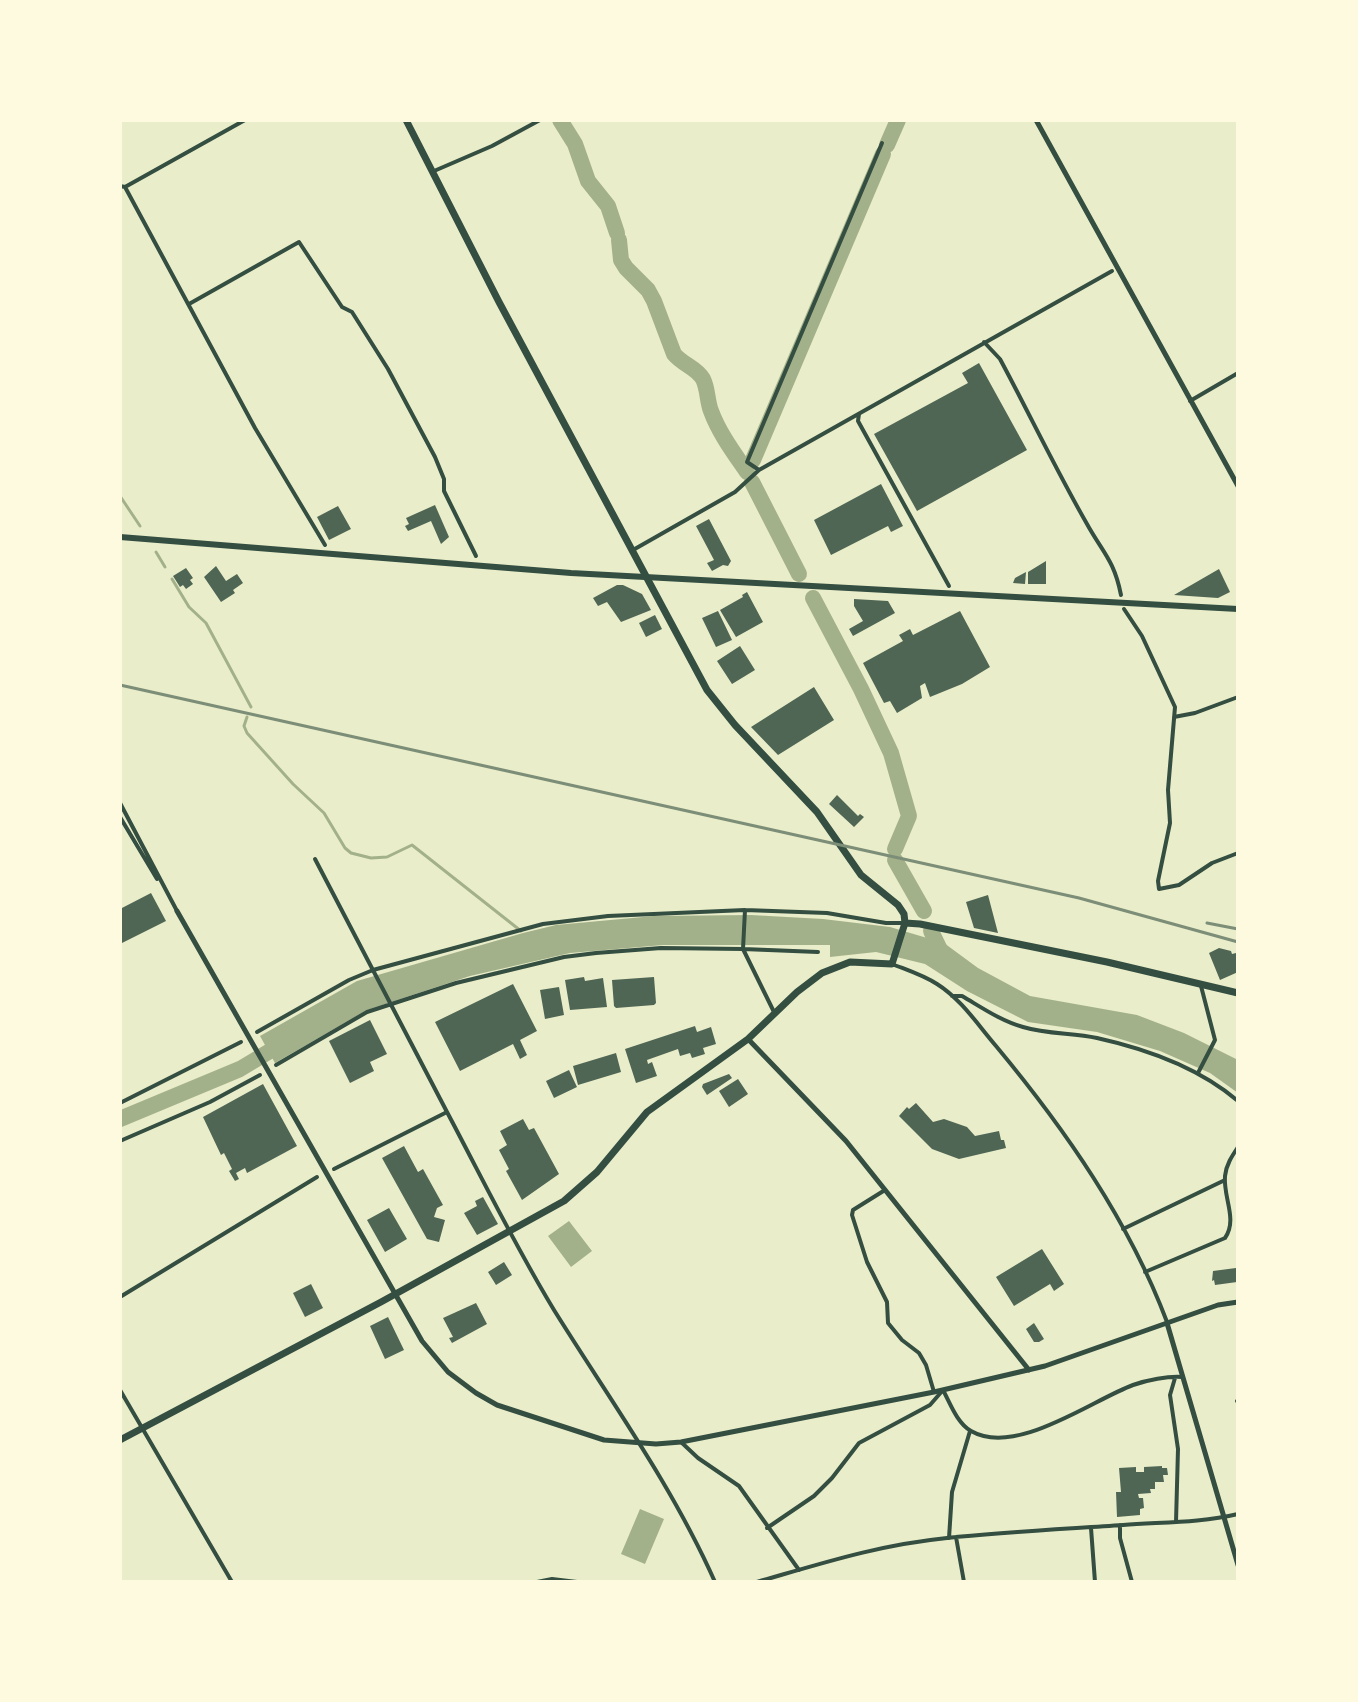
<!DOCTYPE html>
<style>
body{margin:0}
#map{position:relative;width:1358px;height:1702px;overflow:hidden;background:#e9edc9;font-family:Poppins,sans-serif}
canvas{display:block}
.frame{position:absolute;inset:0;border:122px solid #fefae0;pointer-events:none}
</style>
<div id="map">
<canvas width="1358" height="1702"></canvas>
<div class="frame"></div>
</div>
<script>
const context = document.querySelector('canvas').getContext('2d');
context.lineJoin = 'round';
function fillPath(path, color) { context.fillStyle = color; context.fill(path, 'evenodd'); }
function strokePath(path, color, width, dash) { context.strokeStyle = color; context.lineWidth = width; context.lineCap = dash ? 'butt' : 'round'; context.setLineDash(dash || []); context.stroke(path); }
const water = new Path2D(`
 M751 915 823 919 890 927 944 943 978 968 1030 996 1137 1015 1184 1033 1238 1060V1093L1210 1073 1160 1051 1097 1032 1028 1022 967 991 925 964 876 952 830 957V945H663L570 953 470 976 367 1010 275 1063 260 1036 357 981 523 933 556 925 654 916Z
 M569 1221 592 1251 571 1267 548 1236Z
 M640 1509 664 1519 645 1564 621 1554Z`);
const stream = new Path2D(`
 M120 496 140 526
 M156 552 165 567
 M172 579 189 607 206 623 251 707
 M247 717 244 726 247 733 293 784 324 813 345 848 351 853 371 858 387 857 412 845 521 931`);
const river = new Path2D(`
 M560 120 575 144 588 181 608 206 617 233
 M887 145 898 120
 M619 240 621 260 626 268 648 290 654 301 674 354C683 365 696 367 703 379 708 389 707 401 711 411 719 433 734 453 747 472
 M753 460 883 154
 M752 482 799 574
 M813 598 861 689 891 753 909 816 895 849
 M895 860 924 911
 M931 931 944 958
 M120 1119 240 1069 285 1042`);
const building = new Path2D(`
 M979 363 1027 450 917 511 874 434 968 383 962 373Z
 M881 484 903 526 891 532 888 526 831 555 814 520Z
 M435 505 449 537 441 544 431 521 408 531 405 526 409 524 406 518Z
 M338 506 351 529 329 540 317 517Z
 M709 519 731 561 728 566 723 565 712 571 707 563 714 560 696 526Z
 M1046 561V584H1028V572Z
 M216 566 226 581 237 574 243 583 233 590 235 593 221 602 204 577Z
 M186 568 193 578 190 580 193 584 186 589 183 585 180 587 173 576Z
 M1219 569 1230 592 1218 598 1174 595Z
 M1026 572 1025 584 1013 583 1015 578Z
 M617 585H623L642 594 651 610 621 622 607 602 598 606 593 598Z
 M747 592 763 622 736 637 720 610 743 597 742 595Z
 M854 599 888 601 895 613 853 636 849 629 863 621 854 606Z
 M718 611 732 640 716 647 702 618Z
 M960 611 990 667 962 684 930 697 925 683 920 686 922 698 897 713 890 701 884 703 863 663 903 641 899 635 910 629 913 635Z
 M655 615 662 629 646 637 639 623Z
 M740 646 755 670 732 684 717 661Z
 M814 687 834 720 778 755 751 727Z
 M837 795 858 816 860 814 864 817 854 827 829 804Z
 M151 893 166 921 120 944V909Z
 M988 895 998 933 974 928 966 902Z
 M1219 948 1231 951 1232 954 1236 953 1238 957V972L1220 980 1209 953Z
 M584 977 585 981 603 978 607 1007 570 1010 565 980Z
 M654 977 656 1003 654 1005 616 1008 614 1006 612 980Z
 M513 984 537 1031 520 1040 527 1055 520 1059 513 1044 460 1071 435 1022Z
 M559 987 564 1015 545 1019 540 990Z
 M370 1020 387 1054 370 1062 374 1071 350 1083 329 1041Z
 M695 1026 697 1032 711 1027 716 1044 703 1048 705 1054 692 1058 690 1053 680 1056 678 1049 647 1060 648 1064 652 1062 657 1076 636 1083 625 1049Z
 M616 1053 621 1072 578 1085 573 1066Z
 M569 1070 577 1087 554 1098 546 1081Z
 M729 1074 732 1078 707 1095 702 1087 703 1084Z
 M738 1079 748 1094 729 1107 719 1091Z
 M263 1084 297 1146 247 1173 245 1168 236 1173 239 1179 235 1181 229 1171 232 1169 224 1153 221 1155 203 1117Z
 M916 1103 933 1122 944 1119 967 1127 975 1136 999 1131 1001 1140H1004L1006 1148 959 1159 932 1149 899 1116 907 1107 909 1109Z
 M523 1119 529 1130 534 1128 559 1174 522 1200 506 1171 509 1169 499 1150 507 1145 500 1131Z
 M404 1146 418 1172 423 1169 443 1205 437 1208 434 1217 445 1220 439 1242 427 1239 382 1158Z
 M483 1197 498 1224 477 1235 464 1213 477 1206 475 1201Z
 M389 1208 407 1239 385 1252 367 1220Z
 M1042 1249 1064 1284 1054 1291 1050 1284 1014 1306 996 1277Z
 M504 1262 512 1275 496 1285 488 1272Z
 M1236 1268 1237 1282 1215 1285 1214 1280 1212 1281 1213 1271Z
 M311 1284 323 1308 305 1317 293 1293Z
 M476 1303 487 1324 452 1343 449 1338 453 1337 443 1318Z
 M388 1317 404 1350 385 1359 370 1326Z
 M1034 1323 1044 1339 1039 1342H1034L1026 1329Z
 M1162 1466V1468H1167L1168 1475H1163L1164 1482H1155V1489H1150L1151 1493 1138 1494 1139 1498H1143L1144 1508 1140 1509V1515L1117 1517 1116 1492H1121L1119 1468 1136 1467V1472H1144V1467Z`);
const minor = new Path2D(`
 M434 171 492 146 540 120
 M120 186 125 187 245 120
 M125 187 255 428 325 545
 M189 304 299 242 342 307 352 312 388 369 435 457 444 479V491L476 556
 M984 342 1000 359C1029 413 1056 470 1087 524 1103 553 1114 560 1121 595
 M1190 401 1238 373
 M859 414 858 421 949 586
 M759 470 747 462 882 143
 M633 550 735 492 759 470 1112 271
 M1124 609 1142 636 1175 707 1168 790 1170 823 1158 881 1159 889 1179 885 1212 863 1238 853
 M1174 717 1195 713 1238 697
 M120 803 177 911
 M120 817 157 879
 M315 859 447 1112 334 1169
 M745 910 743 949 818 952
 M892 964C907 970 923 975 937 984 961 999 978 1025 996 1046 1065 1129 1129 1221 1167 1322
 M952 996H962C981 1007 1001 1021 1023 1027 1047 1034 1072 1033 1097 1038 1147 1049 1198 1067 1238 1101
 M257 1032 349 980 373 970 543 924 608 916 745 910 827 913 886 923H905
 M276 1065 367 1012 456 983 564 957 596 953 661 948 743 949 774 1012
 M1198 1073 1215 1040 1201 986
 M120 1103 241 1042
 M447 1112C482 1178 515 1246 554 1310 610 1400 672 1485 715 1582
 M120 1141 210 1102 260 1075
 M885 1190 853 1210 852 1215 867 1262 887 1302 888 1323 902 1340 919 1353 926 1365 934 1392
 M1123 1229 1225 1180
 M1145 1272 1225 1238C1238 1219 1223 1198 1225 1176 1226 1165 1232 1156 1238 1147
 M120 1297 317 1177
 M1175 1378 1170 1395 1178 1449 1176 1522
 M120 1390 232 1582
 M1237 1401 1238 1402
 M681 1442 698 1458 739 1486 799 1570
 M1120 1525V1538L1132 1582
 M767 1528 814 1496 832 1478 859 1443 930 1405 943 1390C950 1403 957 1423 971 1431 1016 1457 1092 1400 1133 1385 1147 1380 1168 1376 1182 1377
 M1091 1528 1095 1582
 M956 1537 964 1582
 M949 1538 952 1492 970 1431
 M537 1582 552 1579 577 1582
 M757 1582C823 1563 878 1545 947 1538 1005 1532 1065 1529 1123 1525 1162 1522 1200 1523 1238 1514`);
const tertiary = new Path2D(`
 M1036 120 1238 486
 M177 911 422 1341 448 1372 476 1393 497 1405 604 1440 656 1444 681 1442 934 1392 1045 1366 1218 1305 1238 1302
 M748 1039 846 1141 1029 1370
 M1167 1323 1238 1565`);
const secondary = new Path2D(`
 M120 537 571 573 1238 609`);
const primary = new Path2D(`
 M905 923 920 924 1107 962 1238 993
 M120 1440 381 1302 564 1201 597 1172 647 1112 748 1039 797 992 822 973 850 962 892 964 905 923 904 914 898 905 861 875 817 812 735 725 707 690 499 302 406 120`);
const rail = new Path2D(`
 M120 685 1079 898 1238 942
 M1207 923 1238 929`);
fillPath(water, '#a3b18a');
strokePath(stream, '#a3b18a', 3);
strokePath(river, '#a3b18a', 16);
fillPath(building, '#4f6655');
strokePath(minor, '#344e41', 4);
strokePath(tertiary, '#344e41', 5);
strokePath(secondary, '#344e41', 6);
strokePath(primary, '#344e41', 7);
strokePath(rail, '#7c8e77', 3);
</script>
